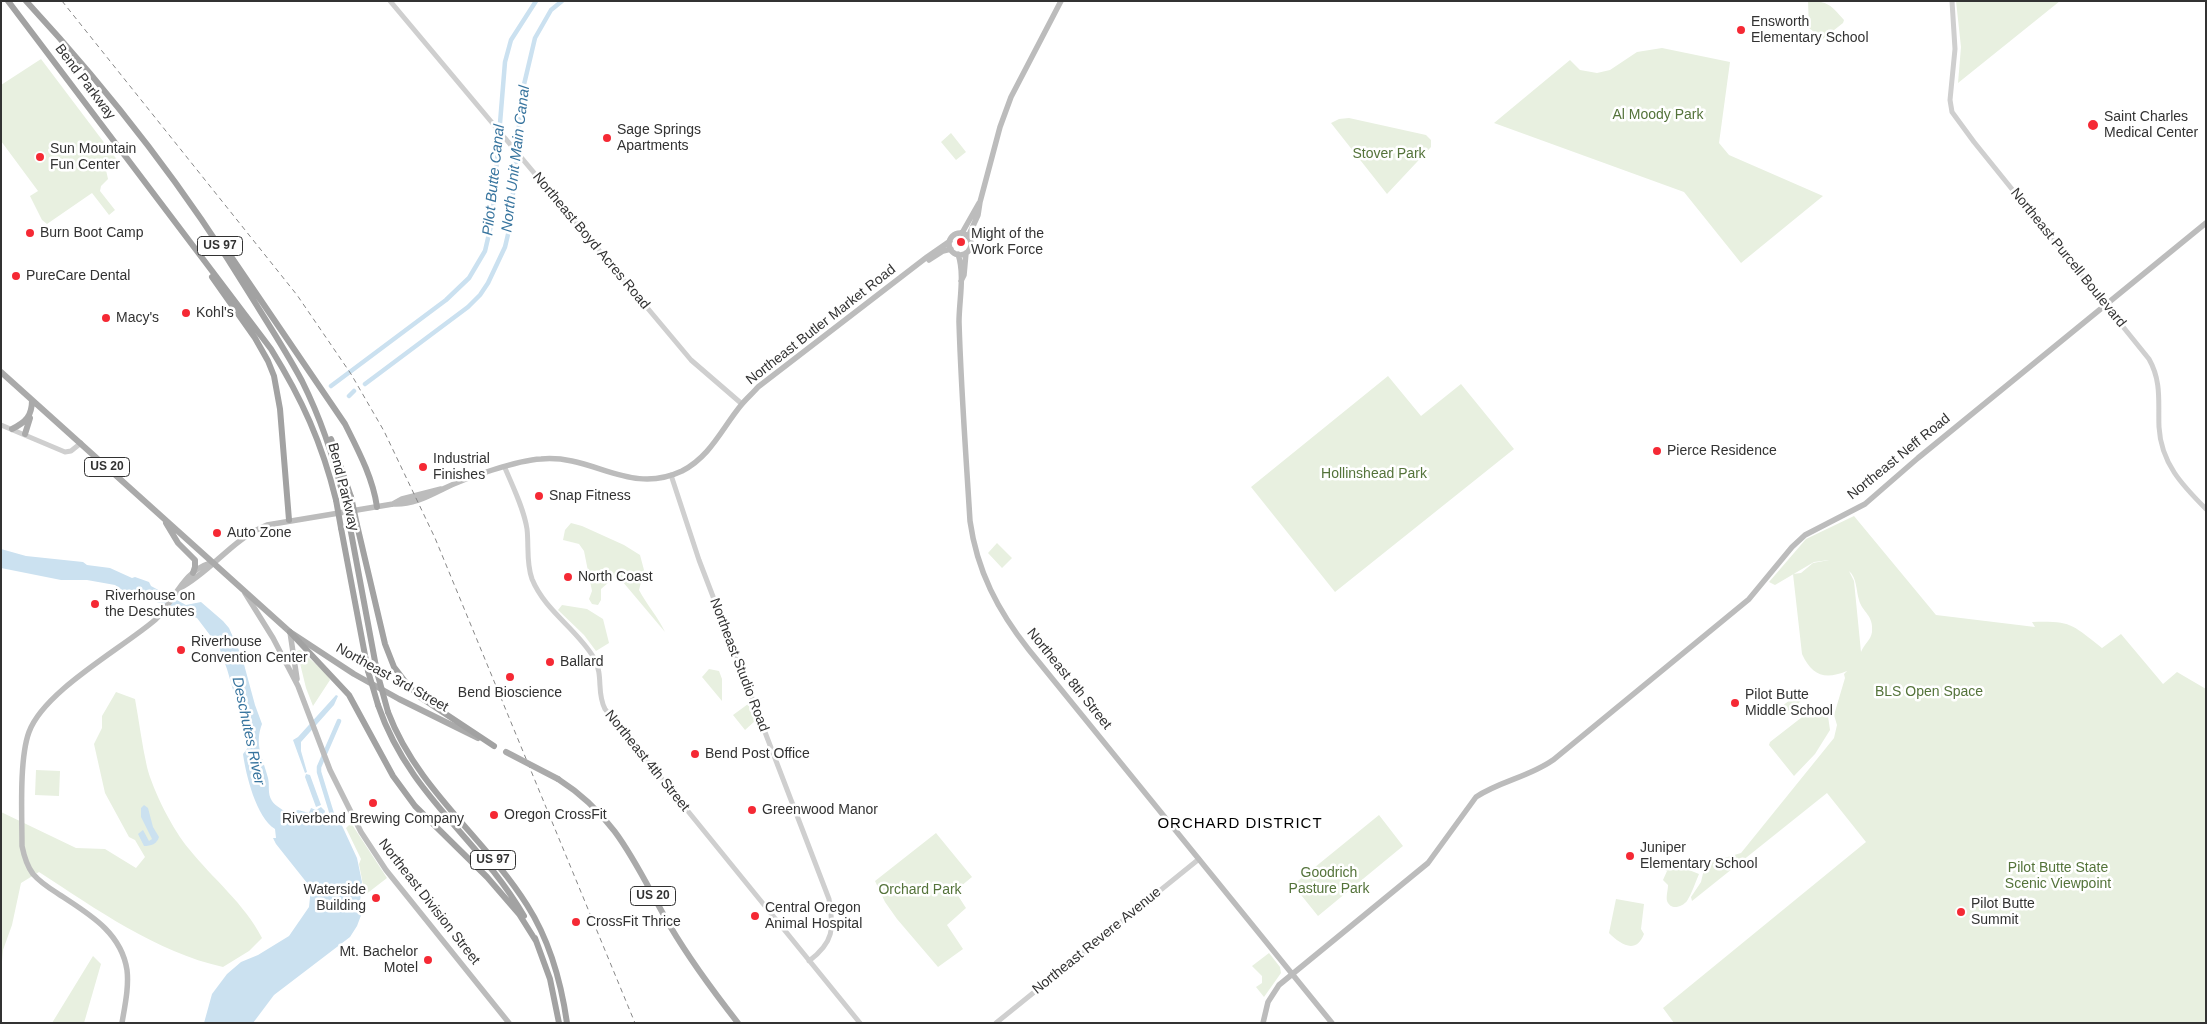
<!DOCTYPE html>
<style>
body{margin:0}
#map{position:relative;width:2207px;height:1024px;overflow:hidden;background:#fff;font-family:Arial,sans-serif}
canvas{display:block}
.frame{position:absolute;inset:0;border:2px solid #323232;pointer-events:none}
</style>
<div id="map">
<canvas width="2207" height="1024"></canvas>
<div class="frame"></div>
</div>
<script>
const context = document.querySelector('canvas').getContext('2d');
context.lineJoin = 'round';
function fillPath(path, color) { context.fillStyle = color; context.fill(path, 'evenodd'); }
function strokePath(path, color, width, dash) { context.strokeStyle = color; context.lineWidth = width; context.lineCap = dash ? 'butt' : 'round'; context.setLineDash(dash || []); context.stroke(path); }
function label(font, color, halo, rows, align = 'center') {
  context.font = font + ' Arial,sans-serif'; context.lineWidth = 5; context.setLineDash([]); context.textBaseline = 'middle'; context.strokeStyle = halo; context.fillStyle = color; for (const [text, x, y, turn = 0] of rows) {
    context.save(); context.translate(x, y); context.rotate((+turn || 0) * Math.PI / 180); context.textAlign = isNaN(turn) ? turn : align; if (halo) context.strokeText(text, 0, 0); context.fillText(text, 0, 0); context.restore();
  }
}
const green = new Path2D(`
 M1808 1C1828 1 1831 5 1844 20L1843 23 1819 42V36L1809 28Z
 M1956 1H2060L1958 83 1961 47Z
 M1662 48 1730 62 1719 143 1729 155 1823 196 1741 263 1684 192 1494 123 1570 60 1580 70 1597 73 1610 70 1637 52Z
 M41 59 118 161 106 170 108 179 101 186 100 191 115 210 109 215 92 193 47 224 42 220 30 196 38 191 1 141V85Z
 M1349 118 1426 135 1431 140V147L1387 194 1331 123 1339 119Z
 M951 133 966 152 956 160 941 142Z
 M1388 376 1421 416 1461 384 1514 449 1335 592 1251 487Z
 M1854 516 1936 615 2035 627 2032 622C2072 621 2071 624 2102 648L2121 634 2163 684 2177 672 2206 689V1023H1674L1663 1008 1866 842 1827 793 1692 901 1691 897 1701 882 1704 869 1711 862 1741 853 1834 738 1837 725 1834 715 1845 678 1844 674 1847 671C1825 680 1812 676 1802 654L1793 574 1801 573 1813 563 1829 560 1814 562 1775 585 1769 582 1806 539ZM1849 571C1857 578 1856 590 1859 600 1862 612 1874 615 1872 632 1871 640 1864 644 1861 652L1854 581Z
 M571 523 582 526 624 545 640 555 644 570 639 590C647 605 658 617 665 632L617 575 601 589V600L598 605 592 604 589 599 592 591 584 551 579 544 563 540 565 530Z
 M997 543 1012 558 1002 568 988 553Z
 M562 605 587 609 603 619 609 643 596 651 584 635 558 610Z
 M300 650 328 675 330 680 313 706 306 688 297 651Z
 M709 669 719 671 722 679V701L702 677Z
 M116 692 135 699C139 721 142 745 147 767 153 791 173 830 189 849 213 879 244 903 262 938L249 951 223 967C156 952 96 909 39 872L21 883 12 925 3 950 1 973V812L76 848 105 849 136 868 145 857 135 840 129 837 105 793 94 744 102 728V716Z
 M1800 692 1805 698 1786 713 1781 707Z
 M748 704 755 721 745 730 733 715Z
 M1819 706 1828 716 1830 730 1815 754 1794 776 1769 745 1770 742 1815 707Z
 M36 770 60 771 59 796 35 795Z
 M1379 815 1403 846 1318 916 1293 885Z
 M351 823 387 878 365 895 359 864 361 859 346 828Z
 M936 833 972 877 955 891 966 908 947 925 963 949 938 967 897 919 885 902 875 881Z
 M1669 862 1699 874C1695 883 1692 893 1687 901 1682 907 1671 911 1667 901 1666 896 1668 890 1668 885L1663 880 1667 871 1662 868 1663 863Z
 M1616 899 1644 904 1641 929 1644 934C1636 955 1620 944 1609 933Z
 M1269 953 1280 967 1281 973 1264 997 1256 987 1262 983V976L1252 966Z
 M93 956 101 964 84 1023H52Z`);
const water = new Path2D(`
 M1 549 26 556 83 562 87 565 110 568 132 578 135 577 149 582 151 586 186 605 201 602 223 621 229 628 242 657 255 705 262 724C254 745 263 758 268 778 270 786 267 793 272 801 275 806 283 809 287 814L298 810 309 813 311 808 316 810 321 807 325 811 324 816 326 822 338 817 357 858 362 882 360 902 363 910 357 926 350 937 274 995 253 1023H204L212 994 227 974 241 962 258 955 289 936 309 907 311 888 276 844 273 838H276L275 829C256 817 246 775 243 754L247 749 246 735 227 669 219 647 197 618 154 601 130 595 115 585 87 580H61L1 568Z
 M336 695 338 696 334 705 301 742V751L307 772 305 773 293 740 298 737Z
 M306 774 310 775 321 805 316 807 305 777Z
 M144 805 148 808 153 827 159 837C157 844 151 846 144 846L138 834 143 830 149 841 152 839 141 817V808Z`);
const canal = new Path2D(`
 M365 384 468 307 480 295 488 283 505 247 510 226 522 93 535 38 551 10 562 1
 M331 386 446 300 469 278 485 251 492 221 505 62 511 40 536 1
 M349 396 354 391
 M335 824 319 772V767L339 721`);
const tertiary = new Path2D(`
 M390 1 691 360 742 404
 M1952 1 1955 49 1950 100 1952 112 1974 142 2149 359C2162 382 2158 403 2159 427 2161 463 2182 485 2206 509
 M1 425 65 452 71 451 81 443
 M505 468C513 487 524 509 527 529 529 546 526 563 532 579 545 611 577 629 594 658 604 676 596 692 605 709L860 1023
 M671 475 699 560 829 899C834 929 834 942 809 961
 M996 1023 1199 859`);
const secondary = new Path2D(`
 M962 233 979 203
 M949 244a11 11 0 1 1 22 0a11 11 0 1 1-22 0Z
 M968 237 978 215 980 202 1000 127 1011 97 1061 1
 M958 254C965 274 959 301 959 322 961 389 966 455 970 521 977 571 998 611 1029 650L1332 1023
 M929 260 943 251 951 249
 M961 281 964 275 966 253
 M393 504 402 499 441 489
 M180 588C212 571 232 539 267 525L393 504C412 505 427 497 443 489 465 478 518 460 541 459 593 454 629 496 682 471 711 456 722 428 742 404 747 398 753 393 758 387L927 257 950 241
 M245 593 273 638 298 686 330 770 361 832 386 870 509 1023
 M290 632 297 679
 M122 1023C125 1005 129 987 127 970 121 931 87 913 57 893 49 888 40 882 33 874 27 866 24 856 22 846 22 816 19 759 29 732 44 691 121 649 155 620 175 601 182 572 210 563
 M1263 1023 1268 1002 1279 985 1428 863 1476 797C1500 781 1529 777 1553 760L1749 599 1792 547 1805 535 1865 504 1918 458 2206 223`);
const primary = new Path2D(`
 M1 372 290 632 354 674 399 699 478 738
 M12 429C26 422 32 416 32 400
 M25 434 30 418
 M166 523 178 543 195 560V567L193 573
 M558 779C619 818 636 867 670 926 690 960 713 991 738 1023`);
const trunk = new Path2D(`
 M8 1 271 349C302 399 322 443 336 500
 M26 1C110 92 185 188 249 293 267 322 286 351 302 381 321 419 334 458 344 499
 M230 255 345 424C358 450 373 478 377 507
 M212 277 255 338 268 361 274 376 280 409 289 520
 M331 439 351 497
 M357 525 385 644 394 667 407 684 420 697 494 746
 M350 527 377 672
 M341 528 368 671
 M290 632 349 695 393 776 415 806 487 877 519 914 536 941
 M378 705C409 796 479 838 524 916
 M388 712C417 789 484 837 527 905 550 941 561 981 567 1023
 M535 938 550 979 559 1023`);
const rail = new Path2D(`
 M62 1 297 295 351 374 384 431 435 538 635 1023`);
const primaryBridge = new Path2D(`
 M506 752 558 779`);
const trunkBridge = new Path2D(`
 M351 497 357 525
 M344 499 350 527
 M336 500 341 528
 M368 671 378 705
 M377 672 388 712`);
const markers = [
 [1741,30,5,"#f52934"],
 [2093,125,6,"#f52934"],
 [607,138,5,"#f52934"],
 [40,157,5,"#f52934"],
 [30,233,5,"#f52934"],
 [961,242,5,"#f52934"],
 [16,276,5,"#f52934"],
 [186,313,5,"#f52934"],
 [106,318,5,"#f52934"],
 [1657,451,5,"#f52934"],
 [423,467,5,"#f52934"],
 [539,496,5,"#f52934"],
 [217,533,5,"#f52934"],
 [568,577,5,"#f52934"],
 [95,604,5,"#f52934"],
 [181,650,5,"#f52934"],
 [550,662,5,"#f52934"],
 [510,677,5,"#f52934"],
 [1735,703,5,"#f52934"],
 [695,754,5,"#f52934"],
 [373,803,5,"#f52934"],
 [752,810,5,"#f52934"],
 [494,815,5,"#f52934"],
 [1630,856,5,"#f52934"],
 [376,898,5,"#f52934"],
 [1961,912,5,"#f52934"],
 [755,916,5,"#f52934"],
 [576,922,5,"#f52934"],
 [428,960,5,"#f52934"]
];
const shields = [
 [220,246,45],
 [107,467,45],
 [493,860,45],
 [653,896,45]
];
const shieldNames = [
 ["US 97",220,246],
 ["US 20",107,467],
 ["US 97",493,860],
 ["US 20",653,896]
];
const poiNames = [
 ["Ensworth",1751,22],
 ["Elementary School",1751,38],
 ["Saint Charles",2104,117],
 ["Medical Center",2104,133],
 ["Sage Springs",617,130],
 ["Apartments",617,146],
 ["Sun Mountain",50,149],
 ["Fun Center",50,165],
 ["Burn Boot Camp",40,233],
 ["Might of the",971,234],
 ["Work Force",971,250],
 ["PureCare Dental",26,276],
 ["Kohl's",196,313],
 ["Macy's",116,318],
 ["Pierce Residence",1667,451],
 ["Industrial",433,459],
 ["Finishes",433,475],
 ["Snap Fitness",549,496],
 ["Auto Zone",227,533],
 ["North Coast",578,577],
 ["Riverhouse on",105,596],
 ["the Deschutes",105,612],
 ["Riverhouse",191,642],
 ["Convention Center",191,658],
 ["Ballard",560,662],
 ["Bend Bioscience",510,693,"center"],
 ["Pilot Butte",1745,695],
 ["Middle School",1745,711],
 ["Bend Post Office",705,754],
 ["Greenwood Manor",762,810],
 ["Oregon CrossFit",504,815],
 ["Riverbend Brewing Company",373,819,"center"],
 ["Juniper",1640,848],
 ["Elementary School",1640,864],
 ["Waterside",366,890,"right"],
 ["Building",366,906,"right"],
 ["Pilot Butte",1971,904],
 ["Summit",1971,920],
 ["Central Oregon",765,908],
 ["Animal Hospital",765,924],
 ["CrossFit Thrice",586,922],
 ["Mt. Bachelor",418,952,"right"],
 ["Motel",418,968,"right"]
];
const streetNames = [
 ["Bend Parkway",85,82,53],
 ["Northeast Boyd Acres Road",591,241,50],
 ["Northeast Purcell Boulevard",2068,258,51],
 ["Northeast Butler Market Road",821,325,-38],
 ["Northeast Neff Road",1899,457,-39],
 ["Bend Parkway",343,487,76],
 ["Northeast Studio Road",739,665,69],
 ["Northeast 3rd Street",392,678,29],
 ["Northeast 8th Street",1069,679,51],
 ["Northeast 4th Street",647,761,51],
 ["Northeast Division Street",429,902,52],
 ["Northeast Revere Avenue",1097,941,-39]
];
const parkNames = [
 ["Al Moody Park",1658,115],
 ["Stover Park",1389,154],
 ["Hollinshead Park",1374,474],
 ["BLS Open Space",1929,692],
 ["Pilot Butte State",2058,868],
 ["Scenic Viewpoint",2058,884],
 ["Goodrich",1329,873],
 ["Pasture Park",1329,889],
 ["Orchard Park",920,890]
];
const waterNames = [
 ["North Unit Main Canal",516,159,-83],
 ["Pilot Butte Canal",494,180,-84],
 ["Deschutes River",248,731,78]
];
const neighbourhoodNames = [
 ["ORCHARD DISTRICT",1240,824]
];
fillPath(green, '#e8f0e0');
fillPath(water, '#cbe1f0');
strokePath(canal, '#cbe1f0', 4.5);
strokePath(tertiary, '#cfcfcf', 5);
strokePath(secondary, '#bcbcbc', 5.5);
strokePath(primary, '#aaa', 6);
strokePath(trunk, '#a2a2a2', 6);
strokePath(rail, '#878787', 1, [5, 4]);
strokePath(primaryBridge, '#aaa', 6);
strokePath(trunkBridge, '#a2a2a2', 6);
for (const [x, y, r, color] of markers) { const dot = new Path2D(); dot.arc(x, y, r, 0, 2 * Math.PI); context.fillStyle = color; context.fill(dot); strokePath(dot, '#fff', 2); }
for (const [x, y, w] of shields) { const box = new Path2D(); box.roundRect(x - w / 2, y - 9.5, w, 19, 4); context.fillStyle = '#fff'; context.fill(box); strokePath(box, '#323232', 1); }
label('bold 12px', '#323232', null, shieldNames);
label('14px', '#323232', '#fff', poiNames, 'left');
label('14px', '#323232', '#fff', streetNames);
label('14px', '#54733a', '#fff', parkNames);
label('italic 15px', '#37749e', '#fff', waterNames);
context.letterSpacing = '1px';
label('15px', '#000', '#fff', neighbourhoodNames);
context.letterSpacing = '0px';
</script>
